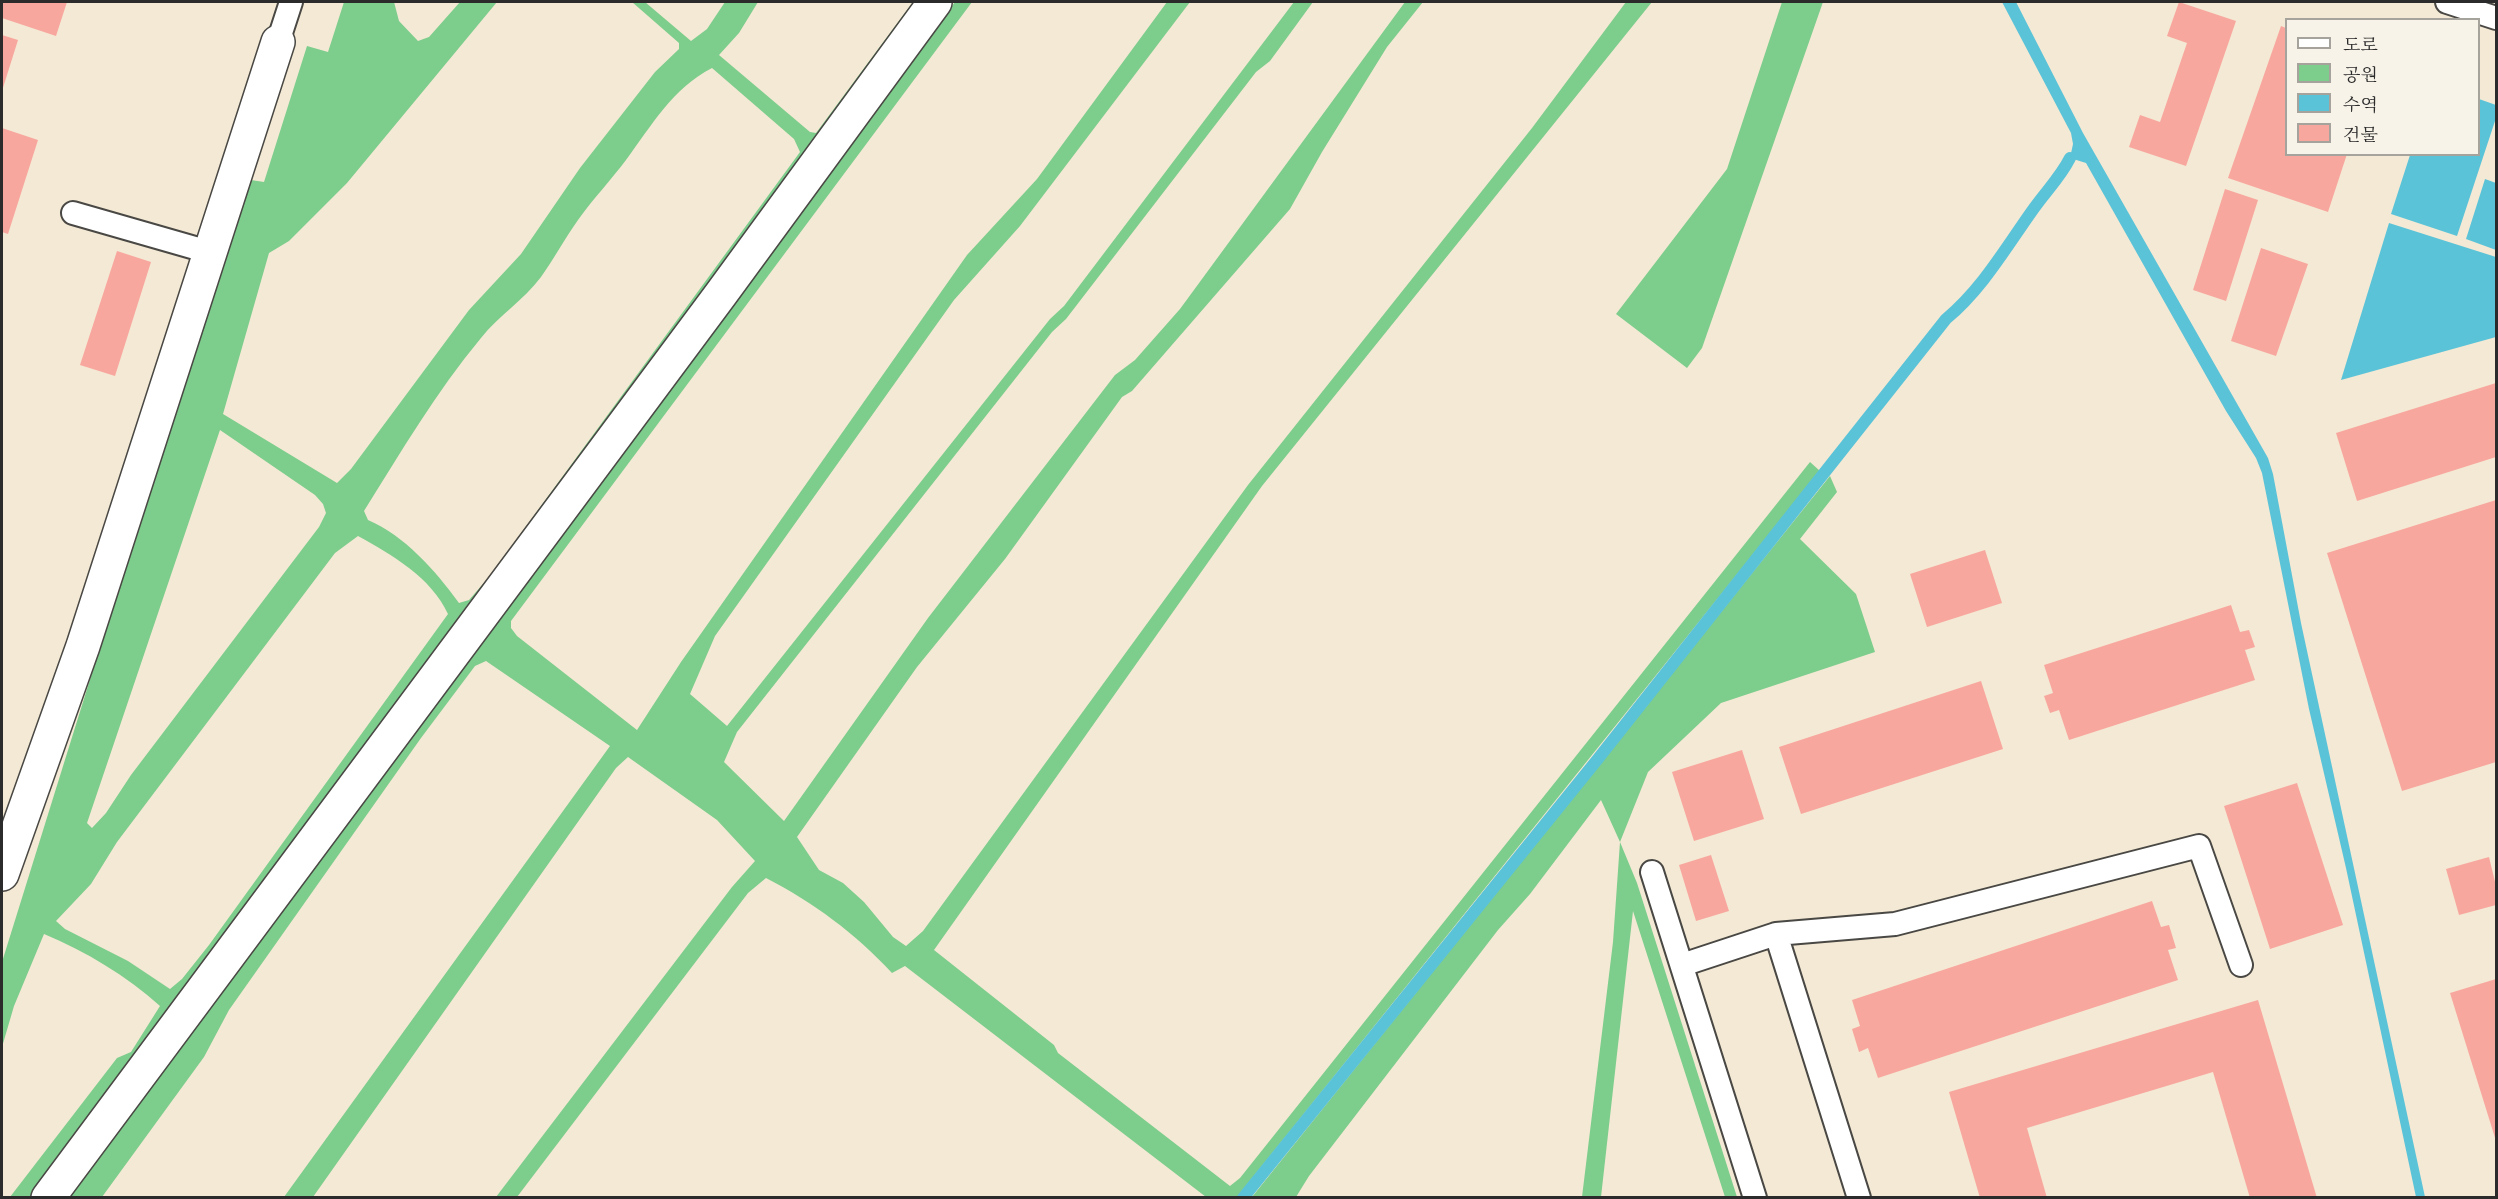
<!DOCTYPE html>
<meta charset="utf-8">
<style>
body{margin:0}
#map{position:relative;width:2498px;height:1199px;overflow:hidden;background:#f4e9d4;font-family:Alegreya,"Noto Serif KR",serif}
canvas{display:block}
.frame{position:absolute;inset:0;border:3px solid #2b2b2b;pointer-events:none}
.legend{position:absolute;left:2285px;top:18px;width:195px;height:138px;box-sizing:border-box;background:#f7f3e8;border:2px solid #a5a39c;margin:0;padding:8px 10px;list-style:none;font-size:18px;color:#2b2b2b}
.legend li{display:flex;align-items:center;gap:12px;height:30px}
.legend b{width:30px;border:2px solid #a5a39c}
</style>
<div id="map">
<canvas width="2498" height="1199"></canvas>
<div class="frame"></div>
<ul class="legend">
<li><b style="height:8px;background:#fff"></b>도로</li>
<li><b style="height:16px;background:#7dcd8d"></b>공원</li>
<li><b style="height:16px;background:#5bc3d8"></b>수역</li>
<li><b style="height:16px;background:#f8a79e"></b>건물</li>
</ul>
</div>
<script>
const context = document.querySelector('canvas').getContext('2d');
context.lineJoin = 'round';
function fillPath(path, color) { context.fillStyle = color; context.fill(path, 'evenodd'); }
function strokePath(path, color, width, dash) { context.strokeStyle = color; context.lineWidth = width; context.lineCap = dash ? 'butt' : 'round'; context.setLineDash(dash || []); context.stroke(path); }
const green = new Path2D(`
 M344 2H394L399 21 418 41 429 37 460 2H497L347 183 289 241 269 253 223 414 337 483 351 469 469 310 521 254 580 168 655 72 679 49V43L632 2H645L691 41 707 29 725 2H758L739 33 719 55 810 132 816 133 913 2H929L34 1197H10L117 1058 131 1052 160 1006C127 976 85 951 44 934L14 1006 2 1047V962L202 320 251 180 264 182 307 46 328 52ZM712 68 794 139 800 152 489 577 469 600 459 603C435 570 405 536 368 520L364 511C401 452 436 392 481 338 499 315 523 301 541 277 554 259 565 238 578 220 593 199 611 180 626 160 652 125 672 89 712 68ZM220 430 315 495 323 504 326 513 319 527 131 775 106 813 92 828 87 823ZM358 536C392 555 431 577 448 614L209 945 182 979 170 989 128 961 65 929 56 921 91 884 117 842 335 553Z
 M955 2H972L511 621V628L517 636 637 730 681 662 967 255 1037 179 1167 2H1190L1020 226 954 300 715 636 690 694 727 726 1050 319 1064 306 1294 2H1313L1270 61 1256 72 1066 319 1052 332 737 732 724 762 784 821 928 618 1115 375 1135 360 1180 309 1405 2H1423L1387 47 1322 152 1290 209 1132 391 1122 397 1005 559 917 667 797 837 819 870 843 883 864 902 893 937 906 946 923 931 1248 485 1532 128 1626 2H1652L1262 486 934 950 1054 1045 1058 1053 1230 1186 1240 1178 1810 462 1820 471 1237 1197H1206L905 966 892 973C855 933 814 903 766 878L748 893 517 1197H496L732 887 755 861 717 820 628 757 616 768 313 1197H284L610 746 486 661 475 666 421 738 229 1010 204 1057 102 1197 64 1198Z
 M1782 2H1823L1702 348 1687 368 1616 314 1727 169Z
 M1830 476 1837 492 1800 539 1856 594 1875 652 1721 703 1648 772 1620 842 1637 883 1737 1197H1725L1633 911 1601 1197H1582L1613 942 1620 842 1601 800 1530 894 1498 930 1309 1176 1296 1197H1252Z`);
const water = new Path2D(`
 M2002 2H2016L2083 133 2268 458 2273 474 2301 623 2425 1197H2416L2346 868 2309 709 2262 473 2256 458 2226 411 2086 163 2070 158 2073 144 2071 133Z
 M2479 99 2496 105V118L2457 236 2391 214 2410 155 2478 154Z
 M2485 179 2496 183V250L2466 239Z
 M2389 223 2496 257V337L2341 380Z`);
const stream = new Path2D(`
 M1243 1198 1597 760 1946 319C1982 289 2005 249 2032 211 2045 192 2060 178 2070 158`);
const building = new Path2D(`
 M2 2H67L56 36 2 18Z
 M2179 2 2236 21 2186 166 2129 147 2140 115 2160 122 2187 43 2167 36Z
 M2281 26 2286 28V154H2347L2328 212 2228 178Z
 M2 35 18 40 2 91Z
 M2 128 38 140 8 234 2 232Z
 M2225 189 2258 200 2226 301 2193 290Z
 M2261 248 2308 264 2276 356 2231 341Z
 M117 251 151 262 115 376 80 365Z
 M2496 383V457L2357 501 2336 433Z
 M2496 500V762L2402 791 2327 553Z
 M1985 550 2002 603 1927 627 1910 574Z
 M2231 605 2240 632 2249 630 2255 647 2245 650 2255 680 2069 740 2059 710 2050 713 2044 696 2053 693 2044 665Z
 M1981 681 2003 749 1801 814 1779 747Z
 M1742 750 1764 819 1694 841 1672 772Z
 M2297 783 2343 925 2270 949 2224 806Z
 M1711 855 1729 911 1696 921 1679 865Z
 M2489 857 2496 886V905L2459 915 2446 869Z
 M2152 901 2161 927 2169 925 2176 948 2168 950 2178 980 1878 1078 1868 1048 1859 1052 1852 1029 1860 1026 1852 1000Z
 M2496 979V1141L2450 993Z
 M2258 1000 2317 1198H2250L2213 1072 2027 1128 2047 1198H1980L1949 1092Z`);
const lane = new Path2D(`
 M2447 2 2496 18
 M278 42 291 2
 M73 213 209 252
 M1652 872 1755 1198
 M1776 934 1859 1198
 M1682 965 1776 934 1895 924 2199 846 2241 965`);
const street = new Path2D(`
 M2 874 83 646 278 42
 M48 1198 721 294 935 2`);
fillPath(green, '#7dcd8d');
fillPath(water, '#5bc3d8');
strokePath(stream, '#5bc3d8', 12);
fillPath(building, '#f8a79e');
strokePath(lane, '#494844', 26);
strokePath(street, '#494844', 36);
strokePath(lane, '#fff', 22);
strokePath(street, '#fff', 33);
</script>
